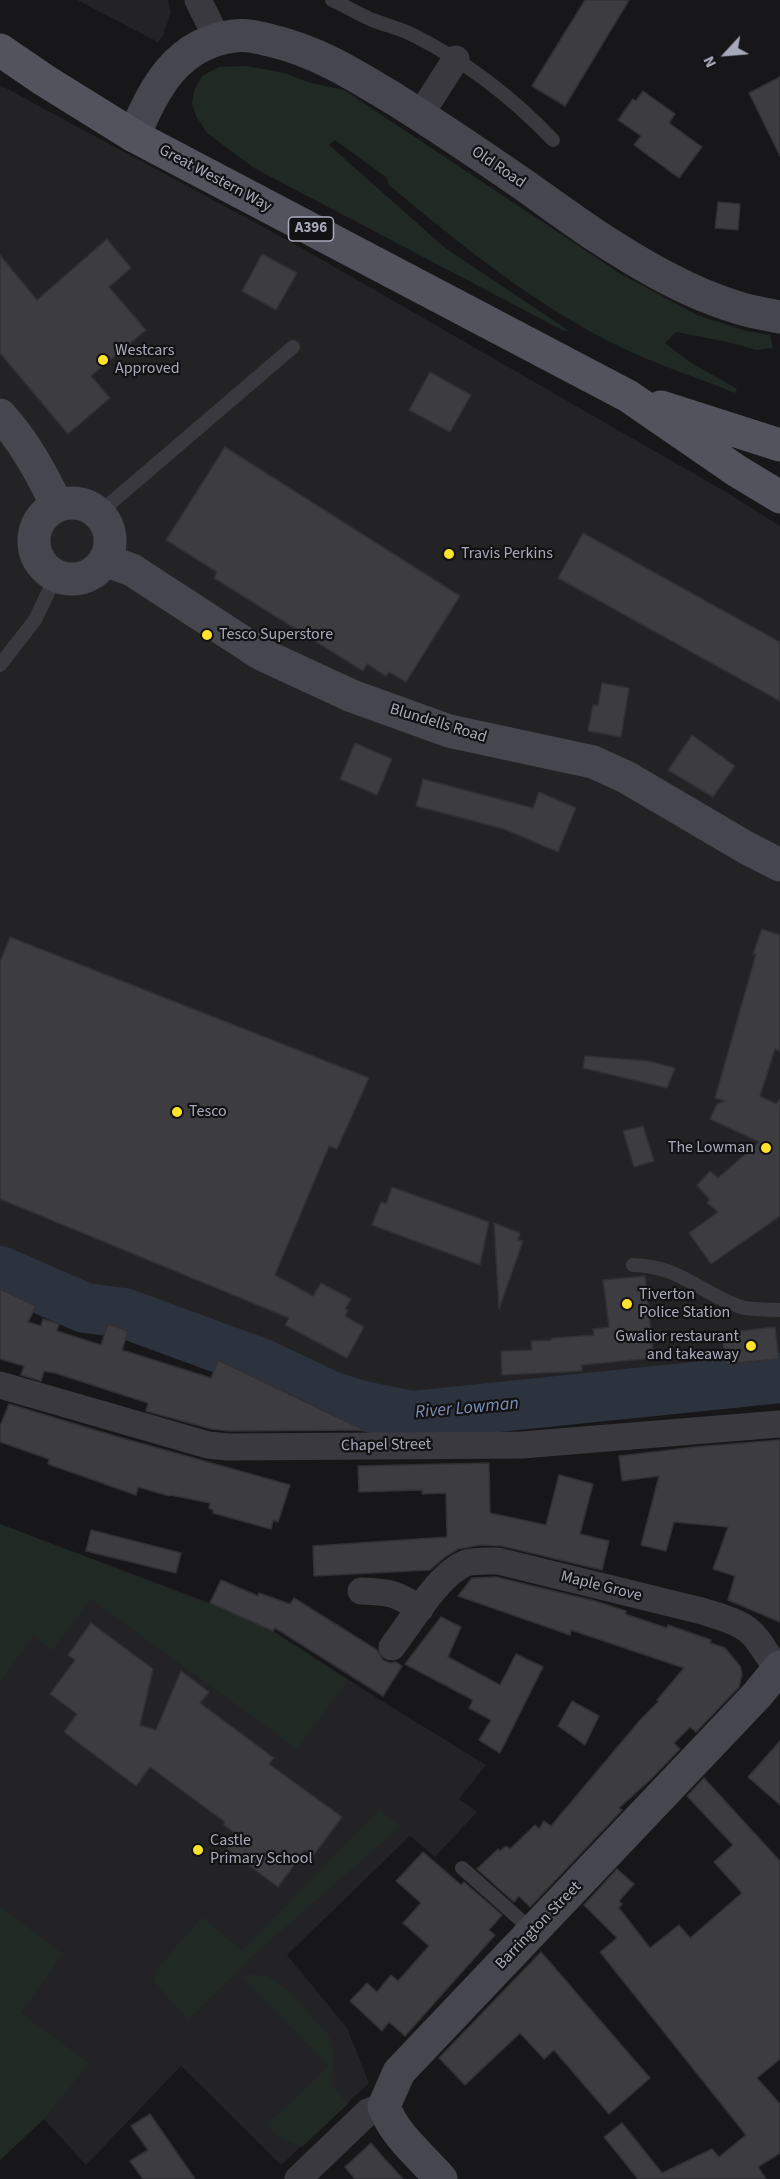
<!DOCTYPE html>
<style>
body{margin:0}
#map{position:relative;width:780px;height:2179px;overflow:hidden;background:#171719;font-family:"Source Sans 3",sans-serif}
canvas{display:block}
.north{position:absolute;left:696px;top:24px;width:60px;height:60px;-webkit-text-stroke:4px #121214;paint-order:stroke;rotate:244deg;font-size:16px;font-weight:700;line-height:24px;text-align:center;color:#a8aaba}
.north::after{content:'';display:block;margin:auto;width:21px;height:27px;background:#a8aaba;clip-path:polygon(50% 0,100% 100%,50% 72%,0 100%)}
</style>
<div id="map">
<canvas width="780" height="2179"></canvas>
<div class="north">N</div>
</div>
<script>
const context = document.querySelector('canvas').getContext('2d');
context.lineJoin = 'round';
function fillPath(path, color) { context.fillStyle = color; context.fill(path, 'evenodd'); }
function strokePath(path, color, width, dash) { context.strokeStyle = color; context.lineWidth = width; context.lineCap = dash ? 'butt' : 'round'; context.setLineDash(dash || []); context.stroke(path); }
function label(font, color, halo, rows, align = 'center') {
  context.font = font + ' "Source Sans 3",sans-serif'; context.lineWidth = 4.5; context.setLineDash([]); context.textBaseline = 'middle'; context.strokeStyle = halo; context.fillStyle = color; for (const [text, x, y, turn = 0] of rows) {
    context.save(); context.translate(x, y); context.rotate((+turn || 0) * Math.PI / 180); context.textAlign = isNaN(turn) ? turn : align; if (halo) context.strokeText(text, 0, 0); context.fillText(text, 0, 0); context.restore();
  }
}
const built = new Path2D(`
 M77 0H168L171 12 163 36 158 42Z
 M0 85 291 242 731 495 780 526V1396L350 1414 200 1347 0 1266Z
 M0 1524 210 1603 273 1631 377 1698 486 1765 459 1799 477 1812 435 1857 410 1836 287 1955 347 2028 369 2083 281 2165 181 2066 86 2165 44 2119 0 2160Z`);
const green = new Path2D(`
 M247 66 284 73 311 83 344 90 621 274 697 315 743 330 770 335 773 348 756 350 732 343 676 332 665 343 690 362 737 389 735 393C696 377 654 364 616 345 535 305 458 243 389 185L386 177 335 140 329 145 444 247 568 330 564 331 254 168 207 133 196 116 192 104 194 91 202 76 219 67Z
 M0 1524 248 1619 273 1631 348 1680 297 1749 91 1599 52 1651 34 1635 0 1682Z
 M379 1810 401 1826 257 1952 188 2020 153 1980 157 1969 202 1917 242 1951Z
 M0 1906 63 1954 21 2013 89 2063 44 2119 0 2160Z
 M251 1974 268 1976 287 1989 329 2036 334 2050 332 2085 348 2104 302 2147 279 2137 267 2125 329 2066 243 1978Z`);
const river = new Path2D(`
 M0 1271 85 1308 124 1313 263 1364 331 1396 363 1406 411 1416 780 1378`);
const building = new Path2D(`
 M585 0H629L565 106 532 86Z
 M780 77V156L749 93Z
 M643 91 675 114 669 123 702 147 679 178 634 145 641 136 618 120 633 99 636 101Z
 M718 202 740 204 738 230 715 228Z
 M107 239 131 268 109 287 146 330 91 376 110 398 68 434 0 353V255L37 300Z
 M262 254 297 273 276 310 242 291Z
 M430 372 471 395 450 432 409 410Z
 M225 447 460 596 406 682 389 672 386 676 367 664 363 671 214 578 217 572 166 540Z
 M583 533 780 642V701L558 578Z
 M602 683 629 688 621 737 588 731 593 705 598 706Z
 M692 735 735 766 713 797 668 770Z
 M355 743 392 759 377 795 340 779Z
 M423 779 533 808 539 792 576 808 558 852 504 829 416 806Z
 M762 929 780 935V1051L775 1049 760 1096 776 1104 780 1099V1216L711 1264 689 1233 718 1212 707 1203 710 1200 697 1185 710 1171 718 1178 759 1142 710 1119 717 1104 725 1101 715 1098 756 954H753Z
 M10 937 369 1078 337 1149 329 1146 275 1275 313 1296 321 1283 351 1299 345 1309 348 1310 345 1316 364 1327 347 1358 285 1325 289 1318 0 1199V962Z
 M585 1056 649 1061 675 1068 667 1088 583 1068Z
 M643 1126 654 1161 634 1167 623 1131Z
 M392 1187 489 1222 480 1265 372 1225 381 1202 386 1204Z
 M494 1223 520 1233 518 1240 523 1241 499 1309Z
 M645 1276 654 1358 582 1365V1371L502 1375 501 1351 532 1350 531 1341 551 1340 552 1338 594 1335 593 1329 609 1327 603 1280Z
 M0 1289 36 1306 28 1322 41 1326 43 1319 59 1324 57 1331 101 1345 108 1324 128 1331 122 1350 211 1378 218 1360 364 1430 229 1431 211 1429 146 1411 148 1403 55 1373 44 1371 41 1381 21 1375 24 1366 0 1359Z
 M775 1327 779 1359 726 1364 722 1333Z
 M9 1404 115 1436 290 1485 278 1522 273 1520 271 1529 213 1513V1510L209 1508 210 1503 170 1495 169 1496 138 1487 136 1495 48 1464 49 1459 0 1442V1426Z
 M780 1440V1622L728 1600 735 1576 713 1569 728 1527 674 1522 666 1551 641 1545 659 1476 622 1481 619 1456 695 1447Z
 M489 1463 490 1513 546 1525 559 1475 593 1484 580 1534 609 1541 602 1570 502 1546 481 1545 458 1549 445 1557 430 1570 314 1576 313 1546 447 1537 446 1493 422 1494V1490L359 1492 358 1466Z
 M91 1530 181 1553 176 1573 86 1551Z
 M496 1577 595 1601 626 1611 625 1614 667 1628 668 1625 711 1640 710 1643 725 1648 740 1666 742 1674 739 1687 696 1732 690 1727 674 1743 680 1749 650 1780 619 1808 622 1810 530 1907 519 1896 514 1902 477 1869 498 1849 500 1851 506 1846 510 1849 535 1825 539 1829 544 1821 551 1826 641 1719 659 1701 657 1700 684 1668 571 1630 570 1635 458 1596 472 1578Z
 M221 1580 258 1596 259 1593 290 1604 294 1598 377 1650 383 1660 390 1663 396 1662 402 1666 383 1696 275 1628 273 1631 210 1603Z
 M441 1617 461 1627 448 1657 500 1685 516 1654 543 1667 500 1753 479 1740 491 1720 469 1708 473 1700 405 1664Z
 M91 1623 153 1669 140 1725 156 1730 181 1671 209 1692 200 1703 274 1758 269 1764 342 1817 313 1856 305 1850 278 1887 227 1849 237 1835 223 1824 225 1822 150 1767 136 1786 64 1732 77 1714 50 1694 75 1660 68 1655Z
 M572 1701 599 1716 585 1745 558 1726Z
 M780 1741V1805L748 1777Z
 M704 1778 780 1861V2059L757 2078 780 2104V2153L758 2167 766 2179H638L604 2137 622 2123 662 2173 712 2149 719 2157 746 2135 600 1952 617 1938 584 1905 617 1869 634 1884 619 1901 622 1904 619 1908 650 1948 679 1925 690 1938 742 1893 714 1862 733 1845 687 1796Z
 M423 1852 461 1885 464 1882 502 1915 489 1930 495 1935 405 2036 389 2022 382 2031 350 2001 367 1983 377 1992 391 1975 398 1981 429 1946 403 1923 421 1903 396 1881Z
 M541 1952 650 2078 609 2114 554 2050 544 2059 520 2033 465 2085 439 2058Z
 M150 2114 195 2179H143L130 2161 148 2150 131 2126Z
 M371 2143 383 2157 403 2179H355L345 2167Z`);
const lane = new Path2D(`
 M332 0C345 6 357 13 370 19 384 25 399 28 413 35 467 62 512 97 553 140
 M99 513 293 347
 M0 665 35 620 56 576
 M633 1265C679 1266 698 1291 738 1306 750 1311 767 1309 780 1310
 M462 1868 533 1931`);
const street = new Path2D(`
 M198 0 210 24 213 41
 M420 115 456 59
 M0 1385 208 1445 228 1447 522 1445 780 1424
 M361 1591C390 1592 396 1593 420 1609
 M392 1647C410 1624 438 1574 466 1563 476 1560 487 1561 498 1561L702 1611C720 1617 744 1622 756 1638 764 1648 769 1659 779 1669
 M298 2179 368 2112 384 2106`);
const secondary = new Path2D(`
 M134 136C153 89 177 43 234 36 245 34 258 37 269 40 317 51 355 75 396 100 439 127 482 156 524 185 548 202 571 219 595 235 638 263 686 292 736 307 750 312 765 314 780 317
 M0 415C25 442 41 473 57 505
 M34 541a38 38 0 1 1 76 0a38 38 0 1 1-76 0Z
 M105 560 132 570 261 654 352 696 449 731 593 762 626 777 745 847 780 865
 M441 2179C422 2157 393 2134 384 2106L399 2072 757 1695 780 1667`);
const primary = new Path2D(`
 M0 50 44 80 134 136 628 396 737 471 780 497
 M661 407 780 445`);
const markers = [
 [103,360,6,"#fee32a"],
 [449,554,6,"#fee32a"],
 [207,635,6,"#fee32a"],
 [177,1112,6,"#fee32a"],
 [766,1148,6,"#fee32a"],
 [627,1304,6,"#fee32a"],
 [751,1346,6,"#fee32a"],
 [198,1850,6,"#fee32a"]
];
const shields = [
 [311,229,45]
];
const shieldNames = [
 ["A396",311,229]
];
const streetNames = [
 ["Old Road",498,168,34],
 ["Great Western Way",215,179,28],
 ["Blundells Road",438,724,17],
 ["Chapel Street",386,1446,-1],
 ["Maple Grove",601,1587,14],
 ["Barrington Street",539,1926,-46]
];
const poiNames = [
 ["Westcars",115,351],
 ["Approved",115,369],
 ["Travis Perkins",461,554],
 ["Tesco Superstore",219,635],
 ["Tesco",189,1112],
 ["The Lowman",754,1148,"right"],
 ["Tiverton",639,1295],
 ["Police Station",639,1313],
 ["Gwalior restaurant",739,1337,"right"],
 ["and takeaway",739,1355,"right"],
 ["Castle",210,1841],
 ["Primary School",210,1859]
];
const waterNames = [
 ["River Lowman",467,1409,-5]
];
fillPath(built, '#232326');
fillPath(green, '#202923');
strokePath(river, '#2c323e', 50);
fillPath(building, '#3c3c41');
strokePath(building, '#313035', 1.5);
strokePath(lane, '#3a3940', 14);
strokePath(street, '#3a3940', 27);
strokePath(secondary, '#45464e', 33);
strokePath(primary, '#53535d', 33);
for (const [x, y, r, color] of markers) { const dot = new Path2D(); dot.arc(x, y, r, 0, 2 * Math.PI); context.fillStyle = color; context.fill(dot); strokePath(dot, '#121214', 2); }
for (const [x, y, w] of shields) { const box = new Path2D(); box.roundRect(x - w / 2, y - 12, w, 24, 4.5); context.fillStyle = '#121214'; context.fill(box); strokePath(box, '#a8aaba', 1.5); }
label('bold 15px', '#a8aaba', null, shieldNames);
label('16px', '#a8aaba', '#121214', streetNames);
label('16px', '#a8aaba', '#121214', poiNames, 'left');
label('italic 18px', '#7d8fb7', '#121214', waterNames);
</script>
